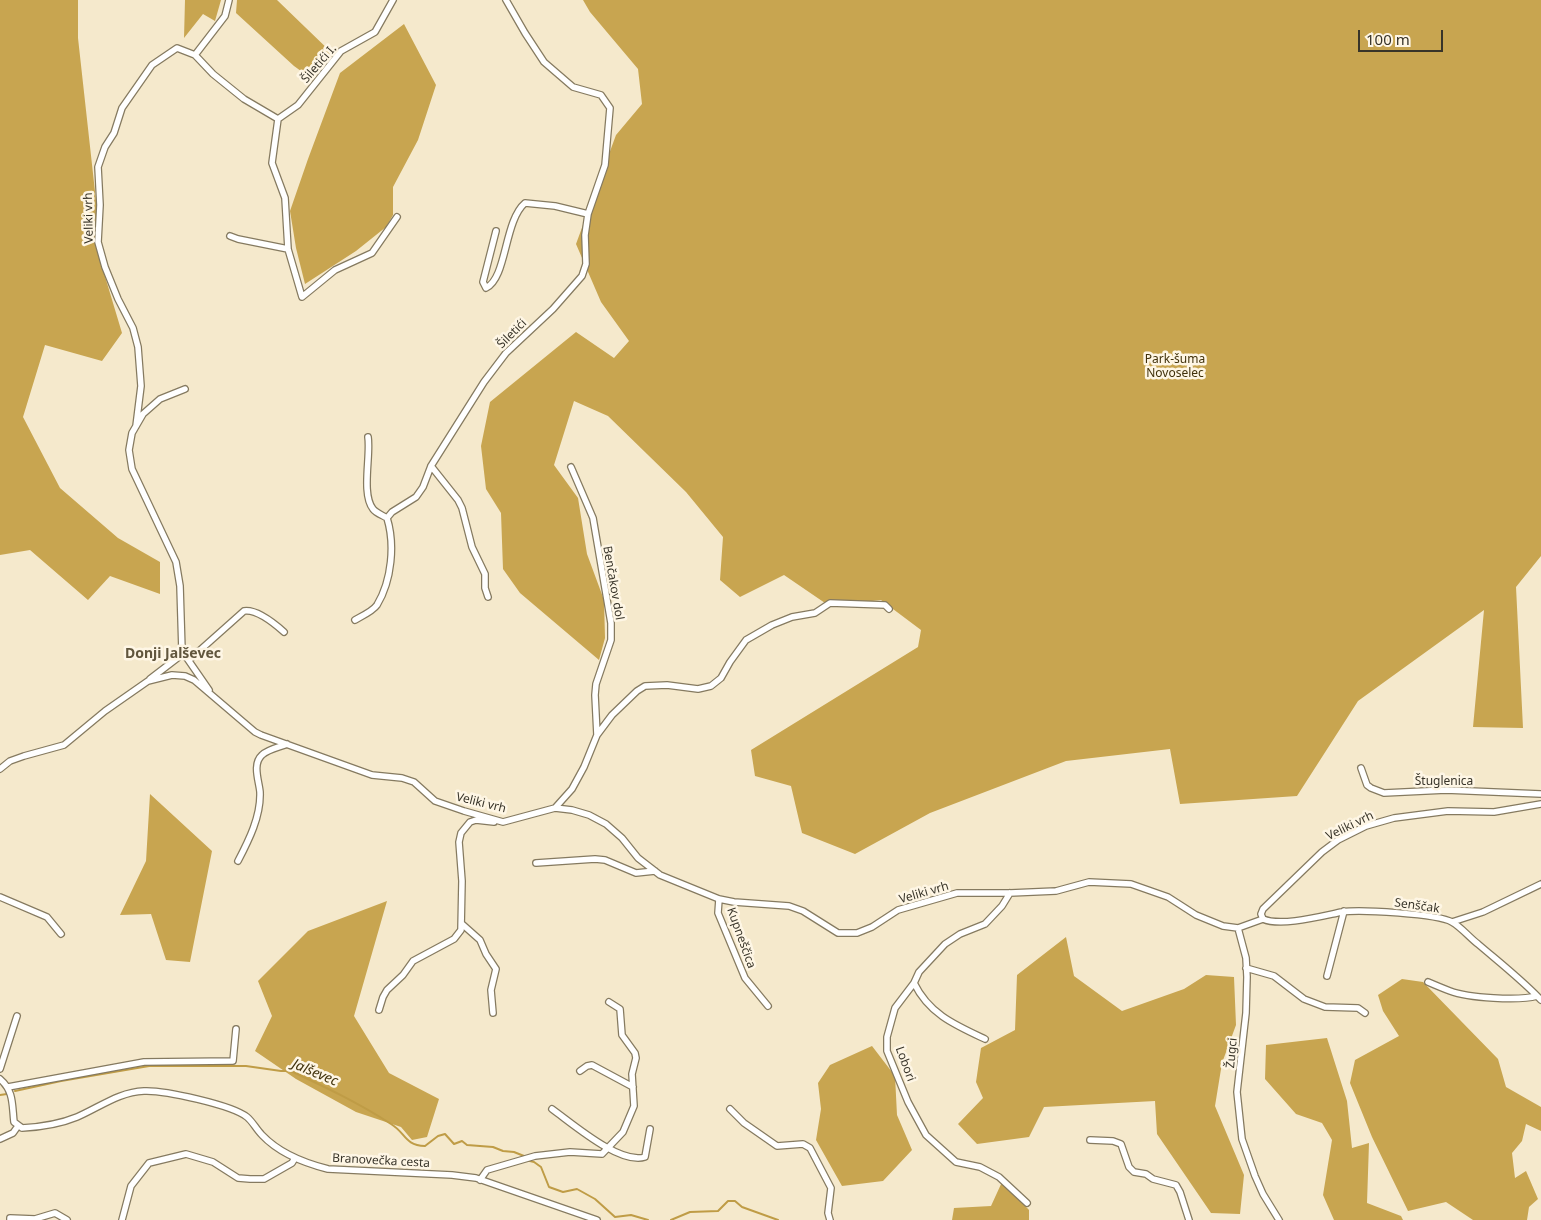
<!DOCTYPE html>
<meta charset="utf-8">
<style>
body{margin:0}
#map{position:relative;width:1541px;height:1220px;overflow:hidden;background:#f5e9cc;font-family:"Noto Sans",sans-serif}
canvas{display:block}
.scale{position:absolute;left:1358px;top:30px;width:85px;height:22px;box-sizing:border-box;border:2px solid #383429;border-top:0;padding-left:6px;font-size:15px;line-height:18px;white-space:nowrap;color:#383429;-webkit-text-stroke:4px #fef6e5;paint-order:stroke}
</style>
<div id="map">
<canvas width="1541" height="1220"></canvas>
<div class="scale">100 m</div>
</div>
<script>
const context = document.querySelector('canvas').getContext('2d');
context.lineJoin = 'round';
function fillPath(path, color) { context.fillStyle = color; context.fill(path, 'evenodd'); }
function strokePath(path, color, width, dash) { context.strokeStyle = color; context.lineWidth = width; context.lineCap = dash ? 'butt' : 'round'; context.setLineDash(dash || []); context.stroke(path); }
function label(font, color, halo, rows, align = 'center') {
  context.font = font + ' "Noto Sans",sans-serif'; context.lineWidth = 5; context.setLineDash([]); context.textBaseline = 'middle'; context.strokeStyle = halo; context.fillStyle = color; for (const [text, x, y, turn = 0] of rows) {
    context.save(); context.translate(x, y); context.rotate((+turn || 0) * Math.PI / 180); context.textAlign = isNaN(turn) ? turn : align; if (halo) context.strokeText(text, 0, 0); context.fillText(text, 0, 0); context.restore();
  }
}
const forest = new Path2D(`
 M0 0H78V38L104 273 122 333 102 361 45 345 23 417 60 488 118 538 160 562V594L110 576 88 600 30 550 0 555Z
 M185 0H221L215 21 203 14 184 38Z
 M237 0H277L334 55 312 79 294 66 236 13Z
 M583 0H1541V556L1516 587 1523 728 1473 727 1484 610 1358 701 1297 796 1180 804 1170 749 1066 761 930 813 855 854 802 833 791 786 755 776 751 750 918 647 921 630 881 600 845 604 825 603 784 575 740 597 720 580 723 537 686 492 608 416 574 401 554 465 578 498 587 554 604 600 605 638 599 660 520 593 503 569 501 513 486 489 481 446 490 402 576 332 614 358 629 341 601 302 576 244 616 135 642 104 638 69 590 12Z
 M404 24 436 85 418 140 393 187V215L386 227 356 251 305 284 296 248 290 211 308 159 340 73Z
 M150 794 212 851 190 962 166 960 151 914 120 915 146 861Z
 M387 901 354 1016 389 1073 439 1099 427 1137 412 1140 401 1127 356 1112 296 1079 255 1051 272 1016 258 981 308 931Z
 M1066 937 1074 976 1122 1011 1184 989 1206 975 1234 977 1236 1025 1222 1063 1215 1106 1244 1175 1240 1214 1211 1213 1157 1134 1155 1101 1044 1107 1029 1137 977 1144 958 1124 983 1098 976 1082 981 1048 1015 1030 1017 975Z
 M1402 979 1423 982 1498 1059 1506 1087 1541 1107V1131L1526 1124 1522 1141 1512 1153 1515 1178 1526 1171 1538 1199 1529 1207 1527 1220H1473L1446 1202 1408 1211 1372 1137 1350 1083 1355 1060 1399 1036 1383 1011 1378 995Z
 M1327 1038 1347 1101 1352 1148 1369 1143 1367 1203 1401 1216 1403 1220H1334L1323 1195 1332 1140 1322 1123 1296 1114 1265 1079 1266 1045Z
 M872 1046 895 1076 897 1115 912 1150 883 1181 842 1186 816 1140 821 1109 818 1083 830 1065Z
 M1002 1182 1029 1210V1220H952L954 1208 991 1206Z`);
const stream = new Path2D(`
 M15 1091 61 1081 149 1066H246L281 1071H291C325 1087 359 1103 391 1124 406 1133 404 1145 425 1146L438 1136 445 1134 454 1144 462 1141 467 1145 493 1147 503 1151 514 1152 524 1156
 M0 1095 7 1094
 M526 1160 534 1162 541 1167 549 1187 563 1192 577 1189 595 1199 615 1217 631 1215 648 1220
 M671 1220 690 1212 718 1211 728 1201H735L742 1207 778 1220`);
const minor = new Path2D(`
 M195 55 225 16 229 0
 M278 119 298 105 341 51 375 32 393 0
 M496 231 483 282 486 288C507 278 504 221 525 203L555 206 588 214
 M230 236 238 239 288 249
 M185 389 160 399 143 414 132 433 129 450 132 469 176 562 180 586 182 651 209 690
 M136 426 141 386 138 347 133 328 118 299 105 267 98 242 100 205 98 167 105 147 114 133 122 108 152 65 177 48 195 55 213 74 244 99 278 119 272 163 285 198 288 249 302 297 335 270 372 253 397 217
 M368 437C371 455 361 494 373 509 376 513 382 515 387 518
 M431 466 458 500 462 508 472 547 485 574V588L488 597
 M571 467 593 518 611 623V640L596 684 595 695 597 735
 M355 620C362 616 373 611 377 605 392 580 395 544 387 518L392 512 416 497 423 487 431 466 484 382 506 353 553 309 582 276 586 264 585 235 588 214 605 165 610 108 601 95 573 87 544 62 525 33 506 0
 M189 660 244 611C257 609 275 624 284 632
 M150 679 180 656 182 651
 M1361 768 1367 785 1371 788 1384 793 1446 790 1541 794
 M0 769 10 761 24 756 64 745 105 711 148 681 172 675 185 676 194 680 255 732 261 735 372 775 402 778 414 782 435 801 464 811 503 822 555 808 572 810 589 815 606 824 622 838 638 858 660 875 719 899 734 902 789 906 803 911 838 933H857L872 927 898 910 957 893H1010L1056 891 1089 882 1131 884 1168 897 1196 915 1223 926 1238 928 1263 919
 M555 808 572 789 584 767 597 735 612 715 637 691 645 686 667 685 698 689 711 686 721 678 730 662 746 640 772 625 792 617 815 613 830 603 885 605 889 609
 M238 861C249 840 261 816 260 792 259 781 252 764 262 755 268 749 280 747 287 744
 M536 863 595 859 605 860 636 873 655 871
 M1010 893 1002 906 985 924 960 934 945 944 919 972 914 983 895 1008 887 1037V1051L908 1102 926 1135 956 1162 980 1167 999 1177 1027 1203
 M0 897 47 917 61 934
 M719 899 718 913 745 978 768 1006
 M1263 919 1261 914 1263 909 1322 852 1338 840 1366 826 1394 818 1448 811 1494 812 1541 804
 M1263 919C1281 927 1322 916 1342 912 1359 909 1438 914 1452 922 1461 927 1470 938 1478 944 1499 962 1522 980 1541 1000
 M1452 922 1483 912 1541 884
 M462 924 480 940 486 954 496 969 491 990 493 1013
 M1238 928 1246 958 1247 977 1246 1013 1237 1092 1242 1139 1255 1176 1263 1194 1279 1220
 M1246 968 1274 976 1304 999 1325 1007 1358 1008 1365 1013
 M1327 976 1344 911
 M1428 982C1435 985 1442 988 1450 991 1468 998 1519 1001 1537 996
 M914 983C929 1014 955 1025 985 1039
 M379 1010 383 997 387 990 403 975 413 961 454 939 461 930 462 881 459 842 461 833 470 822 476 820 494 822
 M0 1069 17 1016
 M580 1071 587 1066 592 1065 633 1087
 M0 1079C14 1091 12 1105 14 1122L22 1128C41 1127 60 1124 77 1117 100 1107 119 1092 144 1091 164 1090 232 1105 247 1117 253 1122 256 1129 262 1135 279 1153 304 1163 328 1169L452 1175 476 1178 597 1220
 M8 1087 144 1062 233 1061 236 1029
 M552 1109C573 1124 620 1165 645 1157L650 1129
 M730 1109 744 1123 777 1146 803 1144 810 1148 831 1188 828 1213 830 1220
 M0 1139 13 1133 18 1126
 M1090 1140 1113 1141 1121 1144 1129 1167 1134 1172 1146 1174 1153 1179 1176 1185 1180 1192 1189 1220
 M480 1180 487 1170 535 1156 570 1152 602 1154 623 1132 634 1106 632 1074 636 1058 635 1053 622 1035 620 1009 609 1002
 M10 1220V1218L35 1219 55 1213 67 1220
 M122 1220 131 1186 149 1163 186 1154 213 1162 238 1178 250 1179H264L292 1163 295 1158`);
const streetNames = [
 ["Šiletići I.",319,64,-49],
 ["Veliki vrh",89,218,-91],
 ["Šiletići",512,334,-45],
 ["Benčakov dol",613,583,80],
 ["Štuglenica",1444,782],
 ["Veliki vrh",481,803,14],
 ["Veliki vrh",1350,826,-26],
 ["Veliki vrh",924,893,-16],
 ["Senščak",1417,906,8],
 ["Kupneščica",741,938,70],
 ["Žugci",1232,1053,-85],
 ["Lobori",905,1064,70],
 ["Branovečka cesta",381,1161,3]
];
const parkNames = [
 ["Park-šuma",1175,360],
 ["Novoselec",1175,374]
];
const neighbourhoodNames = [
 ["Donji Jalševec",173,654]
];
const waterNames = [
 ["Jalševec",315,1073,23]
];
fillPath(forest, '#c8a550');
strokePath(stream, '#bf9c46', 2);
strokePath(minor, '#857a60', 8);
strokePath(minor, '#fff', 5.5);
label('12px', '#383429', '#fef6e5', streetNames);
label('12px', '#40310b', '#fef6e5', parkNames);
label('bold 14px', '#61563d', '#fef6e5', neighbourhoodNames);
label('italic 14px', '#42330d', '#fef6e5', waterNames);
</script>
